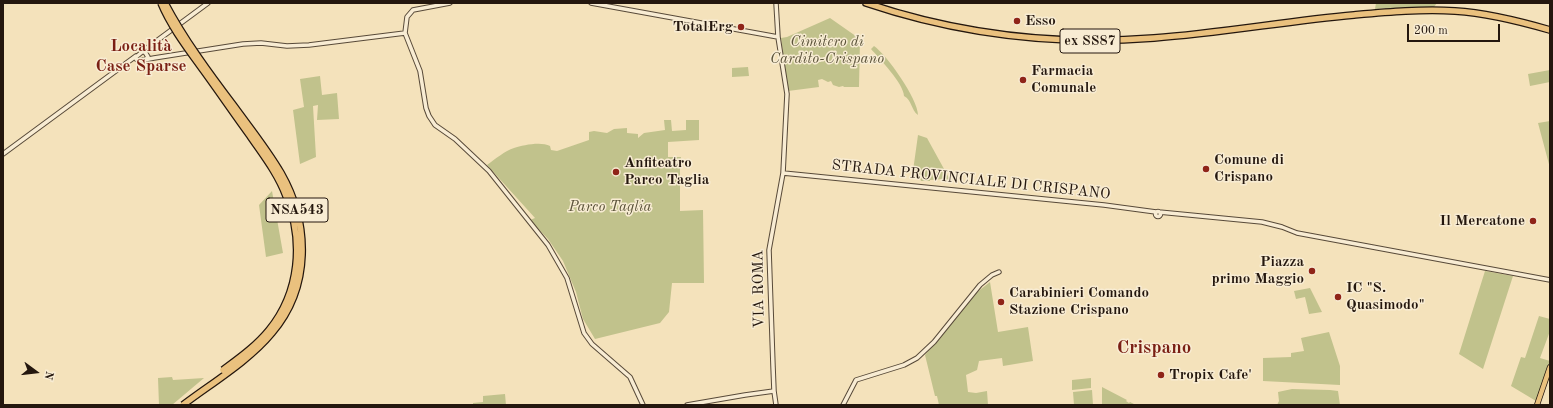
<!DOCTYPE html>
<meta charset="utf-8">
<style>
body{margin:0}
#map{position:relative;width:1553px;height:408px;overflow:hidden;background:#f4e2bb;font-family:"Old Standard TT",serif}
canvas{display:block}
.frame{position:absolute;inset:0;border:4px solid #24170e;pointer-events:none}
.north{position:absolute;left:16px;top:352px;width:40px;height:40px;-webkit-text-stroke:3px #f8ecd3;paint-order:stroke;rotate:105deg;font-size:11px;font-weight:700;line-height:16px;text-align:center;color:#24170e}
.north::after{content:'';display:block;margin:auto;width:14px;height:18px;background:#24170e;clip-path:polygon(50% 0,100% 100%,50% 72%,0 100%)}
.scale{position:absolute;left:1407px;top:24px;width:93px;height:18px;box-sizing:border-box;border:2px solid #24170e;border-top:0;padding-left:5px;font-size:12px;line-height:14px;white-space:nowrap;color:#24170e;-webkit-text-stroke:3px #f8ecd3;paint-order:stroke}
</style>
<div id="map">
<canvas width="1553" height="408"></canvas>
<div class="frame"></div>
<div class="north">N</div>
<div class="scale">200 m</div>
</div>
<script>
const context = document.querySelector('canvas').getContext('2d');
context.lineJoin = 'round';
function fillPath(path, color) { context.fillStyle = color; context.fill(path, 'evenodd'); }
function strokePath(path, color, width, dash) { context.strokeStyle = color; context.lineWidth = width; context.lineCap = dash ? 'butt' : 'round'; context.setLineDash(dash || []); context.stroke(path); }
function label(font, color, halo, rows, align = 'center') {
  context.font = font + ' "Old Standard TT",serif'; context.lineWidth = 3; context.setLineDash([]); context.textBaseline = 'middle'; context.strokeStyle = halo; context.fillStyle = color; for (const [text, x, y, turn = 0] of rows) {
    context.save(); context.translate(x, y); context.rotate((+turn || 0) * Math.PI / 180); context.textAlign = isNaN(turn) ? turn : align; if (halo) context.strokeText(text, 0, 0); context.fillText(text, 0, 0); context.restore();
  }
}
const green = new Path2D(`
 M1376 3H1437L1434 7 1385 9V8L1375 9Z
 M830 18 860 39 859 87H844L843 86 839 87 833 85 831 81 828 82 822 79 818 80 819 87 788 91 781 38 787 37Z
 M874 46C887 55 918 99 918 115 911 110 912 100 904 96 904 84 879 58 871 49Z
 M748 67 749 76 732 77V68Z
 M1550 70V82L1530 86 1528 74Z
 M320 76 322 95 337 93 339 119 317 120 318 105 313 106 316 157 300 164 293 110 304 107 300 79Z
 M664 120H671L672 131 686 130V120H699V140L668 142V157H681L680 164V211L703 210 704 283H672L669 312 660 323 595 339 583 319 576 292 563 261 548 239 530 220 535 218 487 165C495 159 505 151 514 148 523 145 541 141 550 146L551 150 557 151 589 140V132L594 131 607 133 614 129 627 128V133L638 134V138L644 133 665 130Z
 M1550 121V168L1538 123Z
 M918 135 927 138 949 178 948 181H944V179L930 180V181H921L920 178H912Z
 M272 191 283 253 266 257 259 205Z
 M1485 271 1513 276 1483 369 1459 354Z
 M990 282 998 332 1028 327 1033 361 1003 366 1002 358 979 361 977 370 966 375 968 392 976 393 987 391 988 405H939L937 396H935L925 355 976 293Z
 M1310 288 1322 312 1309 314 1305 297 1296 299 1294 291Z
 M1539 316 1550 319V331L1540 358 1550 361 1536 401 1511 386 1521 357 1525 358Z
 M1329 332 1340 366V385L1263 381V358L1291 357V353L1304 351 1301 338Z
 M172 377 173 380 204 378 172 405H159L158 378Z
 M1091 378V388L1072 390V380Z
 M1102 387 1127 400 1126 401 1129 403 1130 402 1136 405H1102Z
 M1292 389 1330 390 1338 391 1340 405H1277L1279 401 1278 392Z
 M1092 390 1093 405H1074L1073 392Z
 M505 394 506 405H473V403L483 402V396Z`);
const minor = new Path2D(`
 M450 3 413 10 407 17 405 33 420 71 426 108 429 116 435 125 455 139 489 171 548 245 567 278 584 333 592 344 630 377 643 405
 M591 3 778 37
 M776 3 778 37 787 94 783 173 769 250 773 366 774 391 776 405
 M143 51 208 3
 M145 60 148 57 145 52H142L136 57V59L139 61 154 58 243 44 261 43 287 46 309 45 405 33
 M3 154 136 56
 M783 173 1104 205 1156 212
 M1155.5 214a2.5 2.5 0 1 1 5 0a2.5 2.5 0 1 1-5 0Z
 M1159 212 1262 222 1282 227 1297 233 1550 280
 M687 405 745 395 774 391
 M843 405 856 380 904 365 917 358 934 342 980 285 992 275 999 272`);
const major = new Path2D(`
 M1537 405 1550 367`);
const highway = new Path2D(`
 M866 3C961 35 1054 46 1154 38 1221 33 1287 21 1354 15 1388 12 1421 9 1455 11 1487 13 1519 21 1550 30`);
const highwayBridge = new Path2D(`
 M161 3C171 27 188 49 203 70 219 92 234 114 250 136 263 155 278 174 286 196 304 241 300 292 269 330 256 346 239 358 223 370
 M165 3C184 39 209 73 234 106 250 128 267 149 281 173 310 224 311 287 272 333 249 361 212 383 183 405`);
const markers = [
 [1017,21,4,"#8f2418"],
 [741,27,4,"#8f2418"],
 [1023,80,4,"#8f2418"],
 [1206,169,4,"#8f2418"],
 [616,172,4,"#8f2418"],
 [1533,221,4,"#8f2418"],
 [1312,271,4,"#8f2418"],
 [1338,297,4,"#8f2418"],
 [1001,302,4,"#8f2418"],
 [1161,375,4,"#8f2418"]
];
const shields = [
 [1090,41,60],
 [297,210,62]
];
const shieldNames = [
 ["ex SS87",1090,41],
 ["NSA543",297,210]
];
const poiNames = [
 ["Esso",1025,21],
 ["TotalErg",733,27,"right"],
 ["Farmacia",1031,71],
 ["Comunale",1031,88],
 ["Comune di",1214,160],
 ["Crispano",1214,177],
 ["Anfiteatro",624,163],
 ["Parco Taglia",624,180],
 ["Il Mercatone",1525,221,"right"],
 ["Piazza",1304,262,"right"],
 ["primo Maggio",1304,279,"right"],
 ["IC \"S.",1346,288],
 ["Quasimodo\"",1346,305],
 ["Carabinieri Comando",1009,293],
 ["Stazione Crispano",1009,310],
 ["Tropix Cafe'",1169,375]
];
const parkNames = [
 ["Cimitero di",827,42],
 ["Cardito-Crispano",827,59],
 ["Parco Taglia",610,207]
];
const streetNames = [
 ["STRADA PROVINCIALE DI CRISPANO",971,180,6],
 ["VIA ROMA",759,289,-91]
];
const quarterNames = [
 ["Località",141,47],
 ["Case Sparse",141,67]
];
const districtNames = [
 ["Crispano",1154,348]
];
fillPath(green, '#c1c28c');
strokePath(minor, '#584a39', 5.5);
strokePath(major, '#24170e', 6);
strokePath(highway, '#24170e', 8);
strokePath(minor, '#f8ecd3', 3.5);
strokePath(major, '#eac17e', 4.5);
strokePath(highway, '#eac17e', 5.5);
strokePath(highwayBridge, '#24170e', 8, []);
strokePath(highwayBridge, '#eac17e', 5.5);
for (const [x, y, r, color] of markers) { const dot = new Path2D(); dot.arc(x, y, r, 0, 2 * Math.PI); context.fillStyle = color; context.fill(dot); strokePath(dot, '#f8ecd3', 1.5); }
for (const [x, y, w] of shields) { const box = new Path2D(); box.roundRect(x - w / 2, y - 12, w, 24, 3); context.fillStyle = '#f8ecd3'; context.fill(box); strokePath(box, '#24170e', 1); }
label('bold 14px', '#24170e', null, shieldNames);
label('bold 15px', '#24170e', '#f8ecd3', poiNames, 'left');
label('italic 15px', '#5b533a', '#f8ecd3', parkNames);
label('15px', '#24170e', '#f8ecd3', streetNames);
label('bold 17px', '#7a1f14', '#f8ecd3', quarterNames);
label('bold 19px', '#7a1f14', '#f8ecd3', districtNames);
</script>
